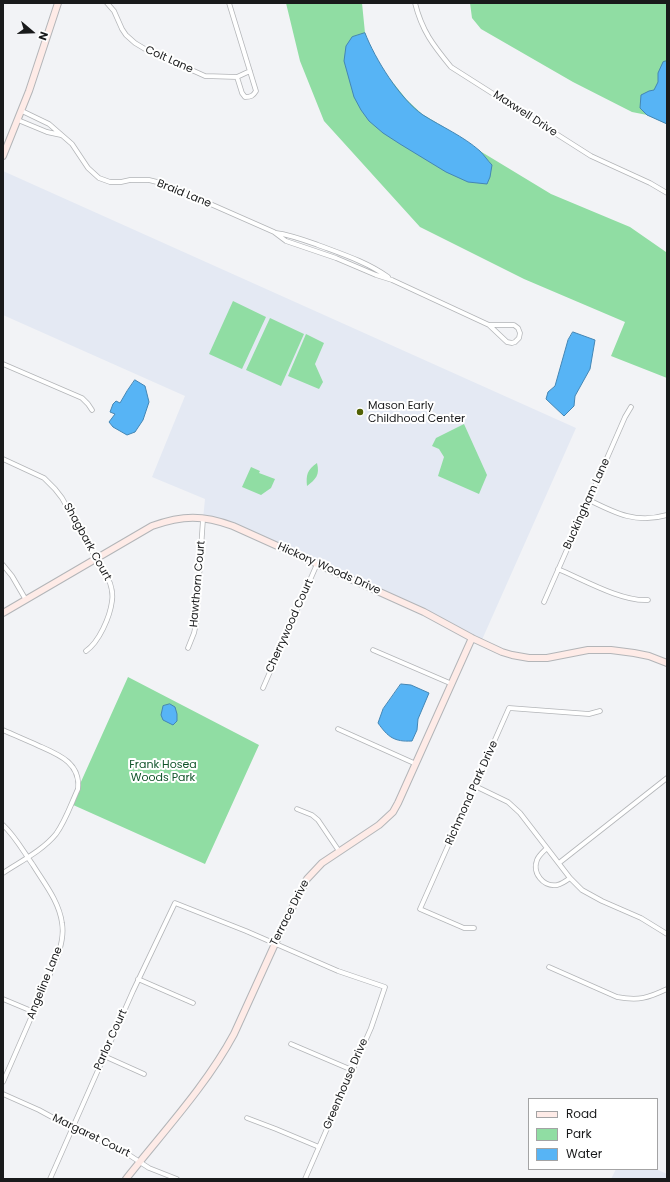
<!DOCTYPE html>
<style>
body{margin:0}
#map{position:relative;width:670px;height:1182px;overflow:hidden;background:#f2f3f6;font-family:Poppins,sans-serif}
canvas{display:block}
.frame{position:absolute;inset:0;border:4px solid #191a1b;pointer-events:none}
.legend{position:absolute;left:528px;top:1098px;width:130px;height:72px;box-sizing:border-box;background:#fff;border:1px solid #a3a3a4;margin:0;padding:5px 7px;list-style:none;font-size:12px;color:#191a1b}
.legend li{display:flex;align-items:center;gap:8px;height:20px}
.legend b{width:20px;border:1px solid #a3a3a4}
.north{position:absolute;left:12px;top:12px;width:40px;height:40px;-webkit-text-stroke:3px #fff;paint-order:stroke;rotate:109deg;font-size:11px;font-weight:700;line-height:16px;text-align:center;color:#191a1b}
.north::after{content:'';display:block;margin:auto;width:14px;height:18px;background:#191a1b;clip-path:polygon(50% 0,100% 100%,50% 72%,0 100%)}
</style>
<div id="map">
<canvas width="670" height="1182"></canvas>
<div class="frame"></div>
<ul class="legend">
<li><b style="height:5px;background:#feebe7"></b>Road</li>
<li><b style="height:11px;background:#90dda3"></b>Park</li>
<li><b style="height:11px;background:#57b4f5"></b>Water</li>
</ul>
<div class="north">N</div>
</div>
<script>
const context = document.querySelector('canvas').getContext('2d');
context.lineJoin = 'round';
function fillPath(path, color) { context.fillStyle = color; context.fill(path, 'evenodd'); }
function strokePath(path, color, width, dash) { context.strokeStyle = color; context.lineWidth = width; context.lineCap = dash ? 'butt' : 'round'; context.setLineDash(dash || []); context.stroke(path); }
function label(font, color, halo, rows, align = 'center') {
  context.font = font + ' Poppins,sans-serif'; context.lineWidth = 4; context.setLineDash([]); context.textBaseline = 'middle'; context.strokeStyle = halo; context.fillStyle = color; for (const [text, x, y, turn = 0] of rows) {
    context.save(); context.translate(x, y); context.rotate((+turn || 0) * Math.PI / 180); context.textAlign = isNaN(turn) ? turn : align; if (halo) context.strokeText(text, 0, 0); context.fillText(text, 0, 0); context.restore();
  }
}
const built = new Path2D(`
 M3 171 576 428 481 642 434 617 234 526 203 519 205 499 152 477 185 396 3 315Z
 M616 1169H656L667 1174V1179H611Z`);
const green = new Path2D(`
 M286 3H362L365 33 370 47 386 74 407 100 422 114 457 135 480 151 551 194 630 227 666 252H667V378L611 356 625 322 524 279 420 227 324 121 300 61Z
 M470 3H667V124L647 115 632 112 573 82 481 29 472 18Z
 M233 301 266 317 242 369 209 354Z
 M270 318 304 334 281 386 246 370Z
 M306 334 324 343 315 364 323 382 319 389 288 376Z
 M464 424 487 475 479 494 438 476 444 457 439 449 432 446 436 438Z
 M317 463C320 475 316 479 307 486 306 475 307 470 317 463Z
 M251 467 260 471 259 473 275 479 271 488 261 495 242 487Z
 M128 677 259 745 205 864 71 804Z`);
const water = new Path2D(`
 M365 33C375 59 400 99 423 115 442 127 463 136 480 151 484 155 488 161 492 165L490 177 487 184 468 182 446 172 400 144 383 133 369 121 361 110 354 97 344 61 346 46 352 37Z
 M667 61V124L647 115 640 108 641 95 649 91 654 90 658 82V73L663 62Z
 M573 332 595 340 590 369 575 396 574 406 564 416 546 399 548 392 555 386 568 340Z
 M135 380 145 386 149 402 143 420 135 432 127 435 113 427 109 422 115 414 110 412 113 404 116 401 120 403 127 391Z
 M401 684 411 685 429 693 418 719 417 730 412 741C394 742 388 737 378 723L383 709Z
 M170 704 175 707 177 714V721L173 725 163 720 161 715 163 706Z`);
const street = new Path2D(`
 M107 3 114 11 122 29 126 35 135 43 145 49 205 76 237 77 250 71
 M229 3 256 91C253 96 251 97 245 97L242 93 237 77
 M415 3C422 31 433 45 451 67L591 156 650 183 667 193
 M22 111 49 124 72 144 88 168 99 178 110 182H121L130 180H149L165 184 274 232 286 241 336 258 376 275 392 280 489 325 507 342 512 343 515 342 519 338 520 333 518 328 514 325H489
 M18 120 47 132 61 135
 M276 233C291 235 304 240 318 245 342 254 367 262 388 277
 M3 364 82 398 88 404 92 410
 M3 459 44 478 55 489 62 498 110 583C112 589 113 595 112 601 110 617 99 642 86 651
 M589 500C615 513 636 524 667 515
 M3 565 12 576 26 600
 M558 569C582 579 622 602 648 600
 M544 602 625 417 631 407
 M188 648 194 633 196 624 203 519
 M373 650 452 684
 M263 688 317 564
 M338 729 416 764
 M3 730C14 735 26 740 37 745 57 754 81 762 78 789 71 804 66 820 56 834 42 851 21 861 3 873
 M475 786 508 802 520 813 570 878 582 890 602 901 641 918 667 934
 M297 809 312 815 318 820 339 851
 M3 825C15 836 23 851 33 865 44 883 59 901 62 923 64 934 61 945 58 956L3 1082
 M547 848C543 852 539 855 537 860 532 873 543 887 557 885 562 884 566 881 570 878
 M559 863 667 778
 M474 928H464L420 909 509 708 589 714 600 711
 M549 967 617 997C639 1001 648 998 667 989
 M138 979 193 1003
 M3 999 34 1012
 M291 1044 352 1070
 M104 1056 144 1074
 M3 1094 39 1110 72 1128 123 1151 149 1168 177 1179
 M247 1118 276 1129 319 1147
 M50 1179 133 991 175 903 246 931 338 971 385 987 371 1028 305 1179`);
const secondary = new Path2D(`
 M3 156 29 91 58 3
 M3 613 152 526C183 515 203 515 233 526L424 612 472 638 502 652 512 655 529 658H547L588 650H611L634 653 649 656 667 663
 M126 1179C163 1132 206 1086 234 1034L284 924 307 879 322 863 379 825 393 812 398 803 472 638`);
const markers = [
 [360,412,4,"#516104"]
];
const streetNames = [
 ["Colt Lane",169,60,24],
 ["Maxwell Drive",525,114,33],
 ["Braid Lane",184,194,22],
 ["Buckingham Lane",587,504,-66],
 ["Shagbark Court",87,542,61],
 ["Hickory Woods Drive",329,569,24],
 ["Hawthorn Court",198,584,-85],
 ["Cherrywood Court",290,626,-66],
 ["Richmond Park Drive",472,793,-66],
 ["Terrace Drive",290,913,-63],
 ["Angeline Lane",45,983,-68],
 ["Parlor Court",111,1040,-66],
 ["Greenhouse Drive",346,1084,-67],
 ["Margaret Court",91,1136,26]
];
const poiNames = [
 ["Mason Early",368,406],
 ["Childhood Center",368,419]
];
const parkNames = [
 ["Frank Hosea",163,765],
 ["Woods Park",163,778]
];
fillPath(built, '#e4e9f3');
fillPath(green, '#90dda3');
fillPath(water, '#57b4f5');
strokePath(water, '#4486b4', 1);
strokePath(street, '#b3b5b8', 5.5);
strokePath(secondary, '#b3b5b8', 8);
strokePath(street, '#fff', 4);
strokePath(secondary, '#feebe7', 6);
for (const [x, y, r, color] of markers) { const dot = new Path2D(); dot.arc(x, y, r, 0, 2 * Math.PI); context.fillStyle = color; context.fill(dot); strokePath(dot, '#fff', 1.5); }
label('11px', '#191a1b', '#fff', streetNames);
label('11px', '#191a1b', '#fff', poiNames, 'left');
label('11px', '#0f5329', '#fff', parkNames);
</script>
